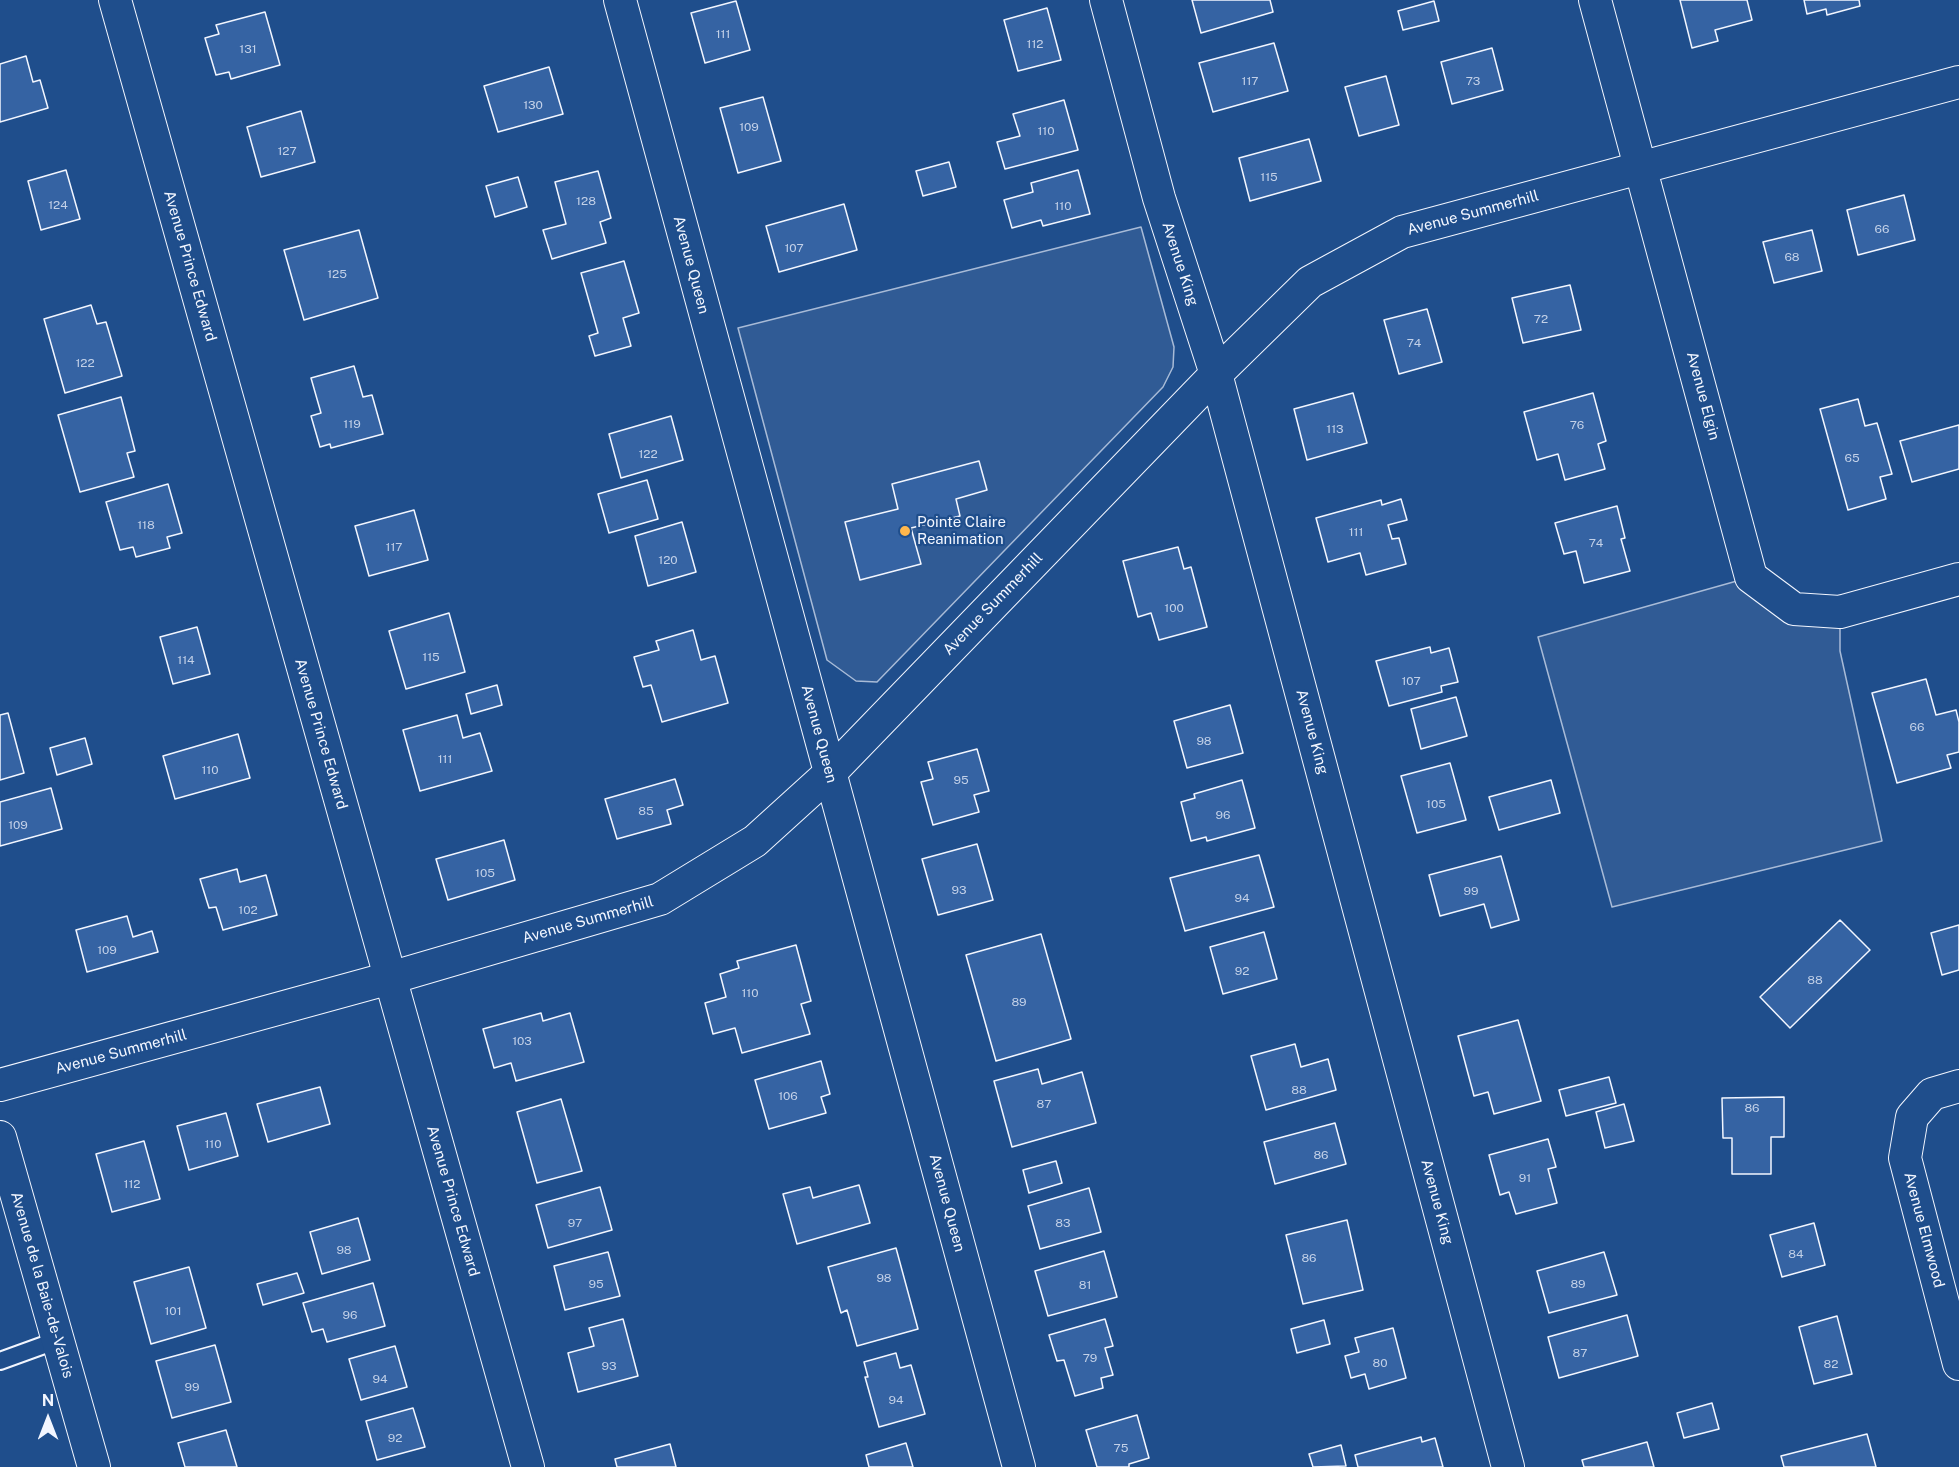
<!DOCTYPE html>
<style>
body{margin:0}
#map{position:relative;width:1959px;height:1467px;overflow:hidden;background:#1f4e8c;font-family:"Public Sans",sans-serif}
canvas{display:block}
.north{position:absolute;left:18px;top:1389px;width:60px;height:60px;-webkit-text-stroke:4px #1f4e8c;paint-order:stroke;rotate:0deg;font-size:16px;font-weight:700;line-height:24px;text-align:center;color:#f2f6ff}
.north::after{content:'';display:block;margin:auto;width:21px;height:27px;background:#f2f6ff;clip-path:polygon(50% 0,100% 100%,50% 72%,0 100%)}
</style>
<div id="map">
<canvas width="1959" height="1467"></canvas>
<div class="north">N</div>
</div>
<script>
const context = document.querySelector('canvas').getContext('2d');
context.lineJoin = 'round';
function fillPath(path, color) { context.fillStyle = color; context.fill(path, 'evenodd'); }
function strokePath(path, color, width, dash) { context.strokeStyle = color; context.lineWidth = width; context.lineCap = dash ? 'butt' : 'round'; context.setLineDash(dash || []); context.stroke(path); }
function label(font, color, halo, rows, align = 'center') {
  context.font = font + ' "Public Sans",sans-serif'; context.lineWidth = 4.5; context.setLineDash([]); context.textBaseline = 'middle'; context.strokeStyle = halo; context.fillStyle = color; for (const [text, x, y, turn = 0] of rows) {
    context.save(); context.translate(x, y); context.rotate((+turn || 0) * Math.PI / 180); context.textAlign = isNaN(turn) ? turn : align; if (halo) context.strokeText(text, 0, 0); context.fillText(text, 0, 0); context.restore();
  }
}
const built = new Path2D(`
 M1141 227 1174 347 1173 367 1163 387 877 682 856 681 827 660 738 328Z
 M1751 577 1840 612V651L1882 841 1612 907 1538 637Z`);
const building = new Path2D(`
 M1192 0H1270L1273 12 1201 33Z
 M1680 0H1747L1752 20 1715 30 1718 41 1692 48Z
 M1804 0H1859L1860 6 1827 15 1826 9 1807 14Z
 M736 1 750 50 705 63 691 13Z
 M1434 1 1439 21 1403 30 1398 11Z
 M1047 8 1061 60 1018 71 1004 20Z
 M265 12 280 65 231 79 229 72 216 75 205 38 219 34 216 25Z
 M1274 43 1288 91 1213 112 1199 63Z
 M1492 48 1503 90 1452 104 1441 62Z
 M26 56 33 82 40 80 48 108 0 122V64Z
 M549 67 563 114 498 132 484 86Z
 M1386 76 1399 125 1359 136 1345 87Z
 M763 97 781 161 738 173 720 108Z
 M1064 100 1078 150 1005 169 997 142 1020 136 1013 114Z
 M301 111 315 162 261 177 247 127Z
 M1309 139 1321 181 1250 201 1239 158Z
 M949 162 956 187 923 196 916 171Z
 M66 170 80 219 41 230 28 181Z
 M1078 170 1090 214 1043 226 1041 220 1012 228 1004 200 1033 192 1031 183Z
 M598 171 611 218 600 222 606 243 552 259 543 230 566 224 555 182Z
 M518 177 527 207 495 217 486 186Z
 M1904 195 1915 240 1858 255 1847 210Z
 M844 204 857 250 779 272 766 226Z
 M359 230 378 298 304 320 284 250Z
 M1812 230 1822 271 1774 283 1763 242Z
 M624 261 639 313 623 318 631 346 595 356 589 336 598 333 581 273Z
 M1570 285 1581 330 1523 343 1512 298Z
 M91 305 97 324 106 322 122 376 65 393 44 319Z
 M1427 309 1442 362 1399 374 1384 320Z
 M354 366 363 397 372 395 383 434 331 448 330 444 320 447 311 416 321 413 311 378Z
 M1353 393 1367 443 1307 460 1294 409Z
 M1593 393 1606 441 1598 444 1605 469 1565 480 1558 454 1537 460 1524 412Z
 M121 397 135 451 127 453 134 477 80 492 58 415Z
 M1858 399 1865 426 1877 423 1892 474 1880 477 1886 499 1848 510 1820 409Z
 M671 416 683 460 621 478 609 434Z
 M1959 425V469L1912 482 1900 441Z
 M979 461 987 490 956 499 960 516 911 528 921 564 860 580 845 522 898 509 892 484Z
 M647 480 658 519 609 533 598 494Z
 M168 484 182 533 167 537 170 548 136 557 133 547 120 550 106 502Z
 M1401 499 1407 520 1388 525 1392 539 1399 538 1406 564 1366 575 1360 553 1328 562 1316 518 1381 500 1382 505Z
 M1617 506 1625 538 1621 539 1630 571 1584 583 1576 551 1564 554 1555 523Z
 M414 510 428 560 369 576 355 526Z
 M682 522 696 572 648 586 635 536Z
 M1178 547 1184 569 1191 567 1207 627 1159 640 1151 613 1138 617 1123 561Z
 M449 613 465 672 406 689 389 631Z
 M197 627 210 674 173 684 160 637Z
 M693 630 701 660 715 656 728 703 662 722 651 685 643 687 634 657 659 650 656 641Z
 M1430 647 1431 653 1449 648 1458 682 1441 686 1442 692 1389 706 1376 661Z
 M1926 679 1936 715 1956 710 1959 722V752L1947 755 1951 768 1897 783 1872 693Z
 M497 685 502 705 471 714 466 694Z
 M1456 697 1467 736 1421 749 1411 709Z
 M1230 705 1243 753 1187 768 1174 721Z
 M8 713 24 773 0 780V715Z
 M457 715 463 738 480 733 492 771 420 791 403 730Z
 M238 734 250 778 175 799 163 756Z
 M85 738 92 764 57 775 50 748Z
 M977 749 989 791 974 795 979 812 933 825 921 782 933 779 928 762Z
 M1450 763 1466 820 1417 833 1401 776Z
 M675 779 683 805 667 810 671 824 617 839 605 799Z
 M1242 780 1255 828 1207 841 1206 837 1191 841 1181 802 1195 798 1194 794Z
 M1551 780 1560 813 1499 830 1489 797Z
 M51 788 62 829 0 846V802Z
 M504 840 515 880 448 900 436 859Z
 M977 844 993 900 938 915 922 859Z
 M1259 855 1274 907 1185 931 1170 878Z
 M1501 856 1519 920 1491 928 1484 904 1440 916 1429 875Z
 M237 869 240 882 266 875 277 915 223 930 216 907 209 908 200 879Z
 M127 916 133 937 152 931 158 952 87 972 76 930Z
 M1840 920 1870 950 1790 1028 1760 997Z
 M1959 925V970L1942 975 1931 933Z
 M1264 932 1277 979 1223 994 1210 947Z
 M1041 934 1071 1039 996 1061 966 955Z
 M796 945 811 1001 801 1004 810 1034 742 1053 735 1028 713 1034 705 1003 726 997 720 974 739 968 737 961Z
 M541 1013 543 1021 570 1013 584 1062 516 1081 511 1063 494 1068 483 1029Z
 M1518 1020 1541 1101 1494 1114 1488 1092 1474 1096 1458 1036Z
 M1295 1044 1301 1067 1328 1059 1336 1090 1266 1110 1251 1056Z
 M821 1061 830 1094 821 1097 826 1113 769 1129 755 1080Z
 M1038 1069 1042 1084 1082 1072 1096 1123 1012 1147 994 1081Z
 M1609 1077 1616 1103 1566 1116 1559 1090Z
 M320 1087 330 1124 268 1142 257 1104Z
 M1784 1097V1137H1771V1174H1732V1138H1723L1722 1098Z
 M561 1099 582 1171 537 1183 517 1112Z
 M1624 1104 1634 1141 1605 1148 1596 1112Z
 M226 1113 238 1156 189 1170 177 1126Z
 M1335 1123 1346 1164 1275 1184 1264 1142Z
 M1548 1139 1556 1167 1548 1169 1557 1203 1516 1214 1509 1192 1500 1195 1489 1155Z
 M144 1141 160 1199 112 1212 96 1154Z
 M1056 1161 1062 1183 1029 1193 1023 1170Z
 M859 1185 870 1223 797 1244 783 1194 810 1187 813 1198Z
 M600 1187 612 1230 548 1248 536 1205Z
 M1089 1188 1101 1232 1040 1249 1028 1206Z
 M358 1218 370 1260 322 1274 310 1232Z
 M1347 1220 1363 1290 1303 1304 1286 1235Z
 M1814 1223 1825 1265 1782 1277 1770 1235Z
 M896 1248 918 1329 857 1346 847 1310 841 1313 828 1267Z
 M1104 1251 1117 1297 1048 1316 1035 1271Z
 M608 1252 620 1296 565 1310 554 1266Z
 M1604 1252 1617 1295 1549 1313 1537 1271Z
 M189 1267 206 1328 151 1344 134 1282Z
 M297 1273 304 1293 263 1305 257 1284Z
 M373 1283 385 1326 327 1342 323 1329 312 1332 303 1303Z
 M1627 1315 1638 1356 1559 1378 1548 1337Z
 M1837 1316 1852 1374 1814 1384 1799 1327Z
 M623 1319 638 1376 578 1392 568 1353 594 1346 589 1328Z
 M1105 1319 1113 1346 1105 1348 1113 1375 1101 1378 1103 1388 1075 1396 1064 1360 1057 1361 1049 1335Z
 M1324 1320 1330 1344 1297 1353 1291 1329Z
 M1393 1328 1406 1378 1369 1389 1365 1374 1351 1378 1345 1356 1359 1352 1355 1338Z
 M215 1345 231 1402 172 1418 156 1361Z
 M395 1346 407 1387 361 1400 349 1359Z
 M896 1353 900 1368 911 1365 925 1414 879 1427 865 1377H868L864 1362Z
 M1712 1403 1719 1429 1684 1438 1677 1413Z
 M413 1408 425 1447 377 1460 366 1421Z
 M1137 1415 1149 1458 1129 1464V1467H1097L1086 1430Z
 M226 1430 237 1467H185L178 1443Z
 M1867 1434 1876 1467H1784L1781 1456Z
 M1421 1437 1422 1442 1435 1438 1443 1467H1358L1355 1455Z
 M1647 1442 1654 1467H1584L1582 1460Z
 M906 1443 913 1467H869L866 1455Z
 M670 1444 676 1467H617L615 1459Z
 M1341 1445 1346 1466 1313 1467 1309 1454Z`);
const lane = new Path2D(`
 M0 1361 58 1340`);
const street = new Path2D(`
 M115 0 528 1467
 M620 0 1019 1467
 M1106 0 1159 198 1216 374 1508 1467
 M1595 0 1751 577 1794 609 1840 612 1959 579
 M0 1085 390 978 660 899 755 841 830 773 1216 374 1310 282 1402 232 1959 82
 M1959 1086 1932 1094 1912 1117 1905 1158 1959 1364
 M0 1137 94 1467`);
const markers = [
 [905,531,6,"#ffb74d"]
];
const numberNames = [
 ["111",723,34],
 ["112",1035,44],
 ["131",248,49],
 ["117",1250,81],
 ["73",1473,81],
 ["130",533,105],
 ["109",749,127],
 ["110",1046,131],
 ["127",287,151],
 ["115",1269,177],
 ["128",586,201],
 ["124",58,205],
 ["110",1063,206],
 ["66",1882,229],
 ["107",794,248],
 ["68",1792,257],
 ["125",337,274],
 ["72",1541,319],
 ["74",1414,343],
 ["122",85,363],
 ["119",352,424],
 ["76",1577,425],
 ["113",1335,429],
 ["122",648,454],
 ["65",1852,458],
 ["118",146,525],
 ["111",1356,532],
 ["74",1596,543],
 ["117",394,547],
 ["120",668,560],
 ["100",1174,608],
 ["115",431,657],
 ["114",186,660],
 ["107",1411,681],
 ["66",1917,727],
 ["98",1204,741],
 ["111",445,759],
 ["110",210,770],
 ["95",961,780],
 ["105",1436,804],
 ["85",646,811],
 ["96",1223,815],
 ["109",18,825],
 ["105",485,873],
 ["93",959,890],
 ["99",1471,891],
 ["94",1242,898],
 ["102",248,910],
 ["109",107,950],
 ["92",1242,971],
 ["88",1815,980],
 ["110",750,993],
 ["89",1019,1002],
 ["103",522,1041],
 ["88",1299,1090],
 ["106",788,1096],
 ["87",1044,1104],
 ["86",1752,1108],
 ["110",213,1144],
 ["86",1321,1155],
 ["91",1525,1178],
 ["112",132,1184],
 ["97",575,1223],
 ["83",1063,1223],
 ["98",344,1250],
 ["84",1796,1254],
 ["86",1309,1258],
 ["98",884,1278],
 ["95",596,1284],
 ["89",1578,1284],
 ["81",1085,1285],
 ["101",173,1311],
 ["96",350,1315],
 ["87",1580,1353],
 ["79",1090,1358],
 ["80",1380,1363],
 ["82",1831,1364],
 ["93",609,1366],
 ["94",380,1379],
 ["99",192,1387],
 ["94",896,1400],
 ["92",395,1438],
 ["75",1121,1448]
];
const streetNames = [
 ["Avenue Summerhill",1473,213,-15],
 ["Avenue King",1180,264,72],
 ["Avenue Queen",691,265,75],
 ["Avenue Prince Edward",190,266,74],
 ["Avenue Elgin",1703,396,75],
 ["Avenue Summerhill",993,604,-46],
 ["Avenue King",1312,732,75],
 ["Avenue Prince Edward",321,734,74],
 ["Avenue Queen",819,734,75],
 ["Avenue Summerhill",588,920,-16],
 ["Avenue Summerhill",121,1052,-15],
 ["Avenue Prince Edward",453,1201,74],
 ["Avenue King",1437,1202,75],
 ["Avenue Queen",947,1203,75],
 ["Avenue Elmwood",1924,1230,75],
 ["Avenue de la Baie-de-Valois",42,1285,74]
];
const poiNames = [
 ["Pointe Claire",917,522],
 ["Reanimation",917,539]
];
fillPath(built, '#305b95');
strokePath(built, '#a8bbd7', 1.5);
fillPath(building, '#3563a3');
strokePath(building, '#f2f6ff', 1.5);
strokePath(lane, '#f2f6ff', 20);
strokePath(street, '#f2f6ff', 34);
strokePath(lane, '#1f4e8c', 16);
strokePath(street, '#1f4e8c', 32);
for (const [x, y, r, color] of markers) { const dot = new Path2D(); dot.arc(x, y, r, 0, 2 * Math.PI); context.fillStyle = color; context.fill(dot); strokePath(dot, '#1f4e8c', 2); }
label('12px', '#c3d1e8', null, numberNames);
label('15px', '#f2f6ff', '#1f4e8c', streetNames);
label('15px', '#f2f6ff', '#1f4e8c', poiNames, 'left');
</script>
